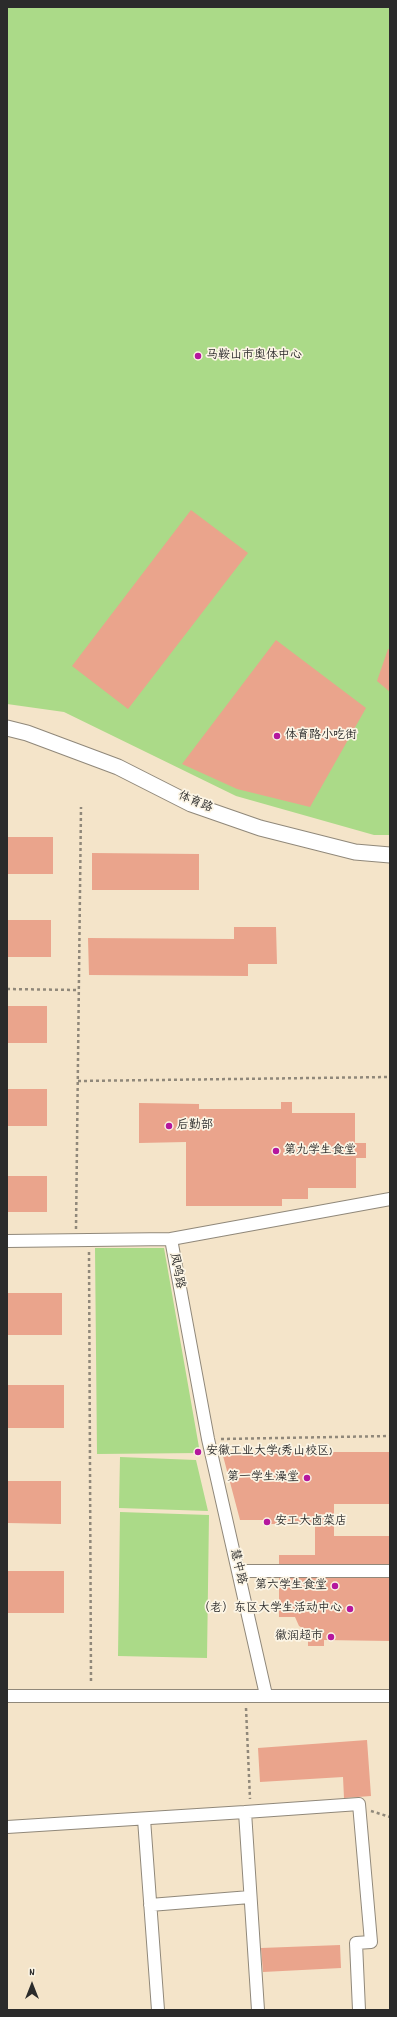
<!DOCTYPE html>
<meta charset="utf-8">
<style>
body{margin:0}
#map{position:relative;width:397px;height:2017px;overflow:hidden;background:#f4e4c9;font-family:Dekko,sans-serif}
canvas{display:block}
.frame{position:absolute;inset:0;border:8px solid #2b2b2b;pointer-events:none}
.north{position:absolute;left:12px;top:1965px;width:40px;height:40px;-webkit-text-stroke:3px #fcf5e5;paint-order:stroke;rotate:0deg;font-size:11px;font-weight:700;line-height:16px;text-align:center;color:#2b2b2b}
.north::after{content:'';display:block;margin:auto;width:14px;height:18px;background:#2b2b2b;clip-path:polygon(50% 0,100% 100%,50% 72%,0 100%)}
</style>
<div id="map">
<canvas width="397" height="2017"></canvas>
<div class="frame"></div>
<div class="north">N</div>
</div>
<script>
const context = document.querySelector('canvas').getContext('2d');
context.lineJoin = 'round';
function fillPath(path, color) { context.fillStyle = color; context.fill(path, 'evenodd'); }
function strokePath(path, color, width, dash) { context.strokeStyle = color; context.lineWidth = width; context.lineCap = dash ? 'butt' : 'round'; context.setLineDash(dash || []); context.stroke(path); }
function label(font, color, halo, rows, align = 'center') {
  context.font = font + ' Dekko,"LXGW WenKai TC",sans-serif'; context.lineWidth = 3.5; context.setLineDash([]); context.textBaseline = 'middle'; context.strokeStyle = halo; context.fillStyle = color; for (const [text, x, y, turn = 0] of rows) {
    context.save(); context.translate(x, y); context.rotate((+turn || 0) * Math.PI / 180); context.textAlign = isNaN(turn) ? turn : align; if (halo) context.strokeText(text, 0, 0); context.fillText(text, 0, 0); context.restore();
  }
}
const green = new Path2D(`
 M7 7H390V835H374L236 796 64 712 7 704Z
 M95 1248H164L200 1453 97 1454Z
 M120 1457 196 1460 208 1511 119 1508Z
 M120 1512 209 1515 207 1658 118 1656Z`);
const building = new Path2D(`
 M191 510 248 553 128 709 72 666Z
 M276 640 366 708 310 807 237 789 182 764Z
 M388 649H390V692L377 681Z
 M7 837H53V874H7Z
 M92 853 199 854V890H92Z
 M7 920H51V957H7Z
 M234 927H276L277 964H248V976L89 975 88 938 234 939Z
 M7 1006H47V1043H7Z
 M7 1089H47V1126H7Z
 M281 1102H292V1113H355V1143H366V1158H356V1188H308V1199H282V1206H186V1142L139 1143V1103L199 1104V1109H281Z
 M7 1176H47V1212H7Z
 M7 1293H62V1335H7Z
 M7 1385H64V1428H7Z
 M222 1452H390V1504H334V1536H390V1564H279V1555H315V1524H264V1520H240Z
 M7 1481H61V1524L7 1523Z
 M7 1571H64V1613H7Z
 M279 1578H390V1641L324 1640V1646H308V1631L299 1626 295 1617H279Z
 M367 1740 371 1796 344 1798 343 1777 260 1782 258 1748Z
 M340 1945 341 1968 263 1972 261 1948Z`);
const path = new Path2D(`
 M7 989 78 990
 M78 1081 390 1077
 M76 1229 81 807
 M89 1252 91 1683
 M221 1439 390 1436
 M246 1708 250 1799
 M371 1811 390 1817`);
const minor = new Path2D(`
 M171 1239 390 1199
 M7 1241 171 1239 208 1439 266 1695
 M238 1571H390
 M7 1696H390
 M245 1812 359 1804 371 1942 356 1943 359 2010
 M144 1819 158 2010
 M7 1827 245 1812 258 2010
 M150 1905 250 1897`);
const tertiary = new Path2D(`
 M7 728 27 733 118 767 191 804 260 828 355 852 390 855`);
const markers = [
 [198,356,4,"#b5179e"],
 [277,736,4,"#b5179e"],
 [169,1126,4,"#b5179e"],
 [276,1151,4,"#b5179e"],
 [198,1452,4,"#b5179e"],
 [307,1478,4,"#b5179e"],
 [267,1522,4,"#b5179e"],
 [335,1586,4,"#b5179e"],
 [350,1609,4,"#b5179e"],
 [331,1637,4,"#b5179e"]
];
const poiNames = [
 ["马鞍山市奥体中心",206,356],
 ["体育路小吃街",285,736],
 ["后勤部",177,1126],
 ["第九学生食堂",284,1151],
 ["安徽工业大学(秀山校区)",206,1452],
 ["第一学生澡堂",299,1478,"right"],
 ["安工大卤菜店",275,1522],
 ["第六学生食堂",327,1586,"right"],
 ["（老）东区大学生活动中心",342,1609,"right"],
 ["徽润超市",323,1637,"right"]
];
const streetNames = [
 ["体育路",195,803,23],
 ["凤鸣路",176,1271,79],
 ["慧中路",237,1567,77]
];
fillPath(green, '#abda88');
fillPath(building, '#eaa48c');
strokePath(minor, '#90887a', 14);
strokePath(tertiary, '#90887a', 17);
strokePath(path, '#90887a', 2.5, [3, 3]);
strokePath(minor, '#fff', 12);
strokePath(tertiary, '#fff', 15);
for (const [x, y, r, color] of markers) { const dot = new Path2D(); dot.arc(x, y, r, 0, 2 * Math.PI); context.fillStyle = color; context.fill(dot); strokePath(dot, '#fcf5e5', 1.5); }
label('12px', '#2b2b2b', '#fcf5e5', poiNames, 'left');
label('12px', '#2b2b2b', '#fcf5e5', streetNames);
</script>
